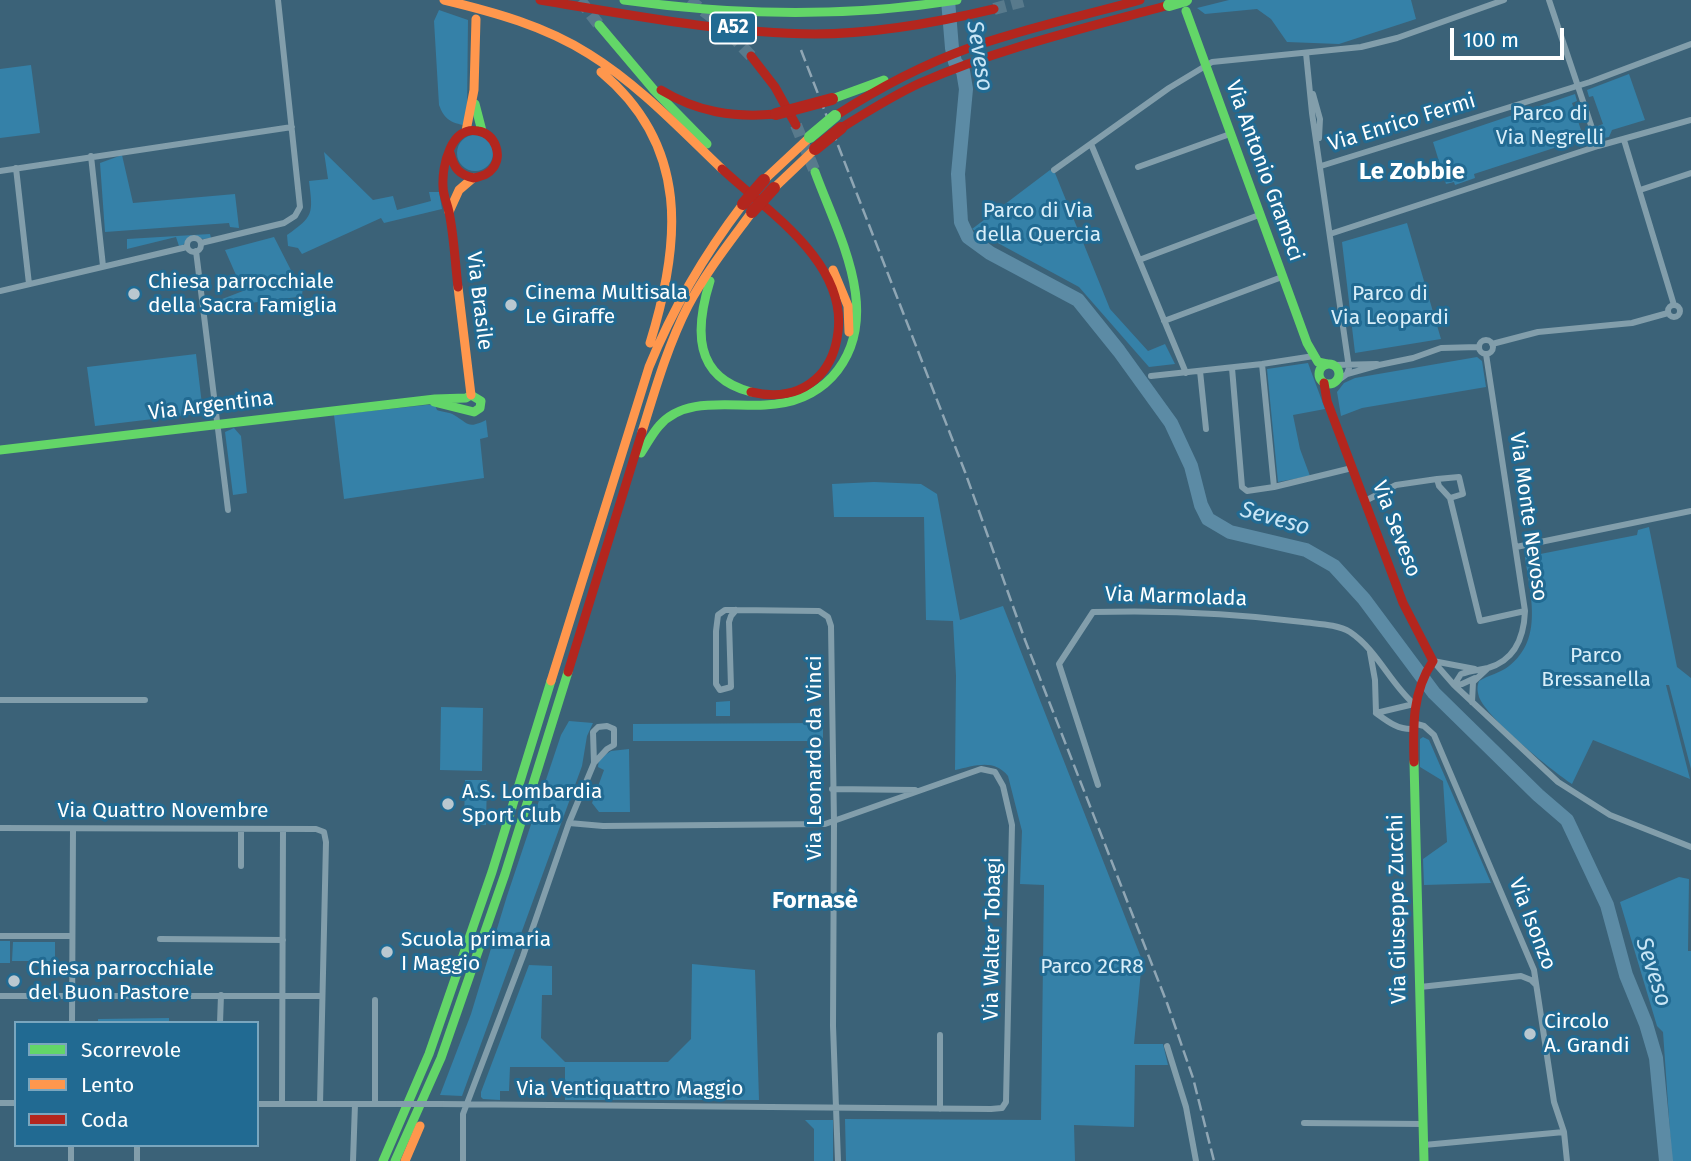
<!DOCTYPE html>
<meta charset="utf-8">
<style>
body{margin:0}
#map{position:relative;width:1691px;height:1161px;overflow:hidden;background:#3b6278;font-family:"Fira Sans",sans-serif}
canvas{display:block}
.legend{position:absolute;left:14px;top:1021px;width:245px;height:126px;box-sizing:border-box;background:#216a92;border:2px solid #7aa6be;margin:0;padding:9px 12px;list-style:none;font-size:21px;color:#fff}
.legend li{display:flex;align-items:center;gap:14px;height:35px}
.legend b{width:35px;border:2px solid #7aa6be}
.scale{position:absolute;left:1450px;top:28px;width:114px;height:32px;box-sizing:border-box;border:4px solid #fff;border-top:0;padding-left:9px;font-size:21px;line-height:24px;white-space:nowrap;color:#fff;-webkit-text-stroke:5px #216a92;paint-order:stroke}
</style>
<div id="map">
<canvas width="1691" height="1161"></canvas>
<ul class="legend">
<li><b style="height:9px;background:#63d668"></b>Scorrevole</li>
<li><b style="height:9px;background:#ff974d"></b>Lento</li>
<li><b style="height:9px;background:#b3261e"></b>Coda</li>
</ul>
<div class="scale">100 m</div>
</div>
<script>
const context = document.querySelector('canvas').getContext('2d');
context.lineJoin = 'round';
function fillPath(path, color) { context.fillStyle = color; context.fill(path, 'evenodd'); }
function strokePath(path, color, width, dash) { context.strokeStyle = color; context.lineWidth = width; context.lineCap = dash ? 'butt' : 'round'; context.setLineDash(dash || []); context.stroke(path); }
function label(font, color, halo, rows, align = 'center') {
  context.font = font + ' "Fira Sans",sans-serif'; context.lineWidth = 6; context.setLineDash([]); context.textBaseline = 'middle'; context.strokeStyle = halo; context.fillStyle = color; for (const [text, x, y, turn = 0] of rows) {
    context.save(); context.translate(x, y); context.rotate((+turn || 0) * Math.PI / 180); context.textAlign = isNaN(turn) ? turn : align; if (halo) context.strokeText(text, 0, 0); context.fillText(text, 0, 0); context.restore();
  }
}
const green = new Path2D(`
 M1229 0H1411L1416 19 1339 44 1287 42 1271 19 1257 9 1205 14 1197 8Z
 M439 10 468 20 467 113 463 125C449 122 444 118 439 105L434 21Z
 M31 65 40 133 0 138V69Z
 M1629 74 1645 120 1612 130 1609 137 1604 138 1601 136 1598 126 1603 124 1593 96 1589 97 1587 90Z
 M1575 94 1577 101 1572 103 1582 133 1589 132 1591 136 1474 174 1475 178 1455 185 1454 182 1446 184 1433 142Z
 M457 153a18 18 0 1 1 36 0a18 18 0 1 1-36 0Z
 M324 152 373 200 393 196 397 210 431 201 429 192H439L442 209 384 223 381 218 302 254 298 248 288 246 287 235C314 216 313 214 309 181L328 179Z
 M122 155 133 203 235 194 239 228 230 227 229 223 105 232 100 163Z
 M1050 170 1055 173 1110 309 1148 351 1165 344 1175 364 1149 367 1079 287 972 229Z
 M1407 223 1441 339 1355 353 1342 242Z
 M210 234 211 238 204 239 190 237 183 245 179 246 176 237 127 249V239Z
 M274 237 296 280 303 287 302 295 298 297 218 307 217 301 243 291 225 250Z
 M196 354 203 413 95 426 87 367Z
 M1477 357 1482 361 1486 387 1362 408 1341 416 1337 392 1344 383 1355 378Z
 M1308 363 1325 409 1293 415 1300 449 1310 476 1278 482 1267 369Z
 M426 405H435L437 410C442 412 450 412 454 415 469 424 468 429 486 420L488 437 480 439 484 478 344 499 334 415Z
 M234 428 241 436 247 493 233 495 225 432Z
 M874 482 921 484 937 494 960 620 1003 606 1142 960 1134 1044H1163L1168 1065H1135L1134 1127 1074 1125 1075 1161H846L845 1119 1041 1120 1044 885 1020 884 1022 831 1008 776C994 758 974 766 955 770L956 676 953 621 926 620 924 517H834L832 484Z
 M1649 527 1677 667 1691 678V769L1669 685H1666L1690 779 1593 740 1572 784C1551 770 1487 718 1479 697 1477 690 1477 687 1479 681 1489 675 1500 673 1509 666 1544 639 1530 594 1525 557L1637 535 1638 530Z
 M730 701V716H716V702Z
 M441 707 483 708 482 771 440 770Z
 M569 721 593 723 587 736 582 766 462 1096 440 1095 471 1014 507 896 561 735Z
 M823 723V741H633V724Z
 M1423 737 1429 740 1491 883 1424 885 1423 859 1447 842 1443 781 1420 767V739Z
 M629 749 630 812H599L592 803 604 770 598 767 599 759 611 751Z
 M465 780H487L486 825 464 824Z
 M1679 877 1689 879 1688 951H1691V1161H1672L1663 1032 1657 1026 1620 902Z
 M0 941H10V963H0Z
 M13 942H55V961H12Z
 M692 964 755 970 759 1100H565V1067H510L509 1091H500V1100L483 1099 481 1097V1092L529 965 552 966V995H542L541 1038 565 1062H668L691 1039Z
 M169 1018V1023H98V1019Z
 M805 1120H833V1161H814V1129Z`);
const river = new Path2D(`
 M948 0 952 48 955 62 963 71 966 89 958 174 961 222 968 237 990 253 1078 300 1119 351 1171 423 1191 466 1201 505 1208 519 1230 532 1306 550 1334 566 1364 599 1434 693 1538 795 1567 820 1607 905 1626 975 1646 1024 1656 1058 1666 1161`);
const highwayTunnel = new Path2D(`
 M580 0 599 25
 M689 0 721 24 751 56
 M994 9 1027 0
 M796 125 815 172`);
const street = new Path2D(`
 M1549 0 1598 146
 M1306 53 1312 113 1348 361 1349 368 1347 374
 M1313 94 1320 119 1319 138
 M1624 140 1674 305
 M1091 144 1186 373
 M91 156 103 266
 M1321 166 1590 82 1691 44
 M1138 167 1230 134
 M16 168 29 284
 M1054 170 1169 88 1212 62 1361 47 1397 38 1504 0
 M0 171 292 127
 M1640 190 1691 173
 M1330 234 1598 146 1691 120
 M187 245a7 7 0 1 1 14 0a7 7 0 1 1-14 0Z
 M201 243 284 223 295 216 300 207 278 0
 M196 251 228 510
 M1139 260 1259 215
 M0 291 187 247
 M1668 311a6 6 0 1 1 12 0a6 6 0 1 1-12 0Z
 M1164 321 1282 277
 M1479 347a7 7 0 1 1 14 0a7 7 0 1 1-14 0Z
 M1492 344 1538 332 1632 323 1668 313
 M1262 364 1274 487
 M1334 365 1377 364
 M1232 368 1242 487 1247 491 1274 487 1352 468
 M1200 371 1206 429
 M1151 376 1262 364 1314 356
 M1337 381 1347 374 1379 365 1413 358 1441 348 1478 347
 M1437 479 1459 477 1463 494 1450 498
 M1365 501 1396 485 1437 479 1439 486 1450 498 1480 621 1525 611
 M1516 547 1691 511
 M736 610 731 616 729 622 731 687 720 690 716 684V631L718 615 725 610H736L819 611 828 617 831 626 834 822 833 1026 838 1161
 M1370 652 1375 680 1376 713
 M1433 661 1454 685 1558 782 1610 815 1691 847
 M1433 661 1475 669
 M1454 685 1461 674C1470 671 1479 670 1488 668 1516 660 1524 636 1525 611L1486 354
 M1454 685 1462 684 1475 678
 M0 700H145
 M1472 702 1473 682 1487 669
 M1376 713C1387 721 1398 730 1413 729
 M1376 713 1414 704
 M1413 723 1424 726 1434 735 1534 970 1554 1102 1564 1132 1567 1161
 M607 726 614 729V745L607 749 594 763 593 732 598 727Z
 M1098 785 1059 664 1093 612C1163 610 1233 613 1303 622 1317 624 1337 624 1350 632 1377 650 1390 683 1414 704
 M832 789 915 790
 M0 828 316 829 324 832 326 842 320 1104
 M241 830V866
 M0 936H72
 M160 939 283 940
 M1420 987 1521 976 1531 980 1536 985
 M0 996H322
 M375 1000V1104
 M72 1023 73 829
 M220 1023 221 995
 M940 1035V1109
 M1167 1046 1186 1107 1196 1161
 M0 1103H16
 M257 1104H399
 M282 1104 283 829
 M440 1104 991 1109 1002 1108 1006 1102 1012 825 1003 786 995 772 981 769 825 824 603 826 569 823
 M1304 1123 1423 1124
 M137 1145V1161
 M1424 1145 1564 1132
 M71 1161V1145
 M353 1161 355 1104
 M463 1161V1114L523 956 569 823 594 763`);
const fast = new Path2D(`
 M624 0C736 16 845 18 957 0
 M1186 11 1307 343 1318 362 1327 364
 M599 25 654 90 707 144
 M832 99 884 80
 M475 104 482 131
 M710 281C695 329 693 377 751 392
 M1319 374a10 10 0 1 1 20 0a10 10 0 1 1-20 0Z
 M434 402 474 412 480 408 481 401 471 395
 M0 450 435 399 466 398 471 395
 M641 453C647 444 652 434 659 426 684 396 731 407 765 405 792 404 814 396 832 377 886 318 838 235 815 172
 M1414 762 1424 1161
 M383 1161 429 1054 492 872 551 681
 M395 1161 441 1058 505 874 568 672`);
const slow = new Path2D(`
 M444 0C494 12 545 26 589 54 639 85 680 129 722 169
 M601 72C690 146 681 243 650 343
 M466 131 474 90 476 19
 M764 180 810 137
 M774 188 815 149
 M449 212 459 190 473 178
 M833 270 848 306 849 332
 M458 287 471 395
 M642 432C655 390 668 345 688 306 706 272 730 242 752 212
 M551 681 649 367C673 308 704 255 743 204
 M405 1161 420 1126`);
const jam = new Path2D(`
 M540 0C631 15 722 33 815 34 875 34 935 23 994 9
 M751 56 775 87 796 125
 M661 90C697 112 734 118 776 114
 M835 116C877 89 922 65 969 48 1025 28 1083 16 1140 0
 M841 128C867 112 892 96 920 83 1000 48 1085 28 1169 5
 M450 153C454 168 459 175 474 178 482 176 488 175 493 168 503 155 495 134 478 131 451 125 442 166 443 186 443 195 447 203 449 212 454 236 455 262 458 287
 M722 169C767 211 847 262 838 332 836 349 831 363 820 375 801 395 777 398 751 392
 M1324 383 1327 401 1403 603 1433 661C1412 692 1413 726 1414 762
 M568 672 642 432`);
const rail = new Path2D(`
 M801 50 965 472 1025 640 1167 1003 1193 1078 1214 1161`);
const streetBridge = new Path2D(`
 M399 1104H440`);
const fastBridge = new Path2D(`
 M1169 5 1186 0
 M810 137 835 116`);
const jamBridge = new Path2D(`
 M776 114 832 99
 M815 149 841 128
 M743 204 764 180
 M752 212 774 188`);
const markers = [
 [134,294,7,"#bac8d0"],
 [511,305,7,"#bac8d0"],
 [448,804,7,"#bac8d0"],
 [387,952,7,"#bac8d0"],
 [14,981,7,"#bac8d0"],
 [1530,1034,7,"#bac8d0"]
];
const shields = [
 [733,28,46]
];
const shieldNames = [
 ["A52",733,28]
];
const parkNames = [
 ["Parco di",1550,114],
 ["Via Negrelli",1550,138],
 ["Parco di Via",1038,211],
 ["della Quercia",1038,235],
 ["Parco di",1390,294],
 ["Via Leopardi",1390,318],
 ["Parco",1596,656],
 ["Bressanella",1596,680],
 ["Parco 2CR8",1092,967]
];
const streetNames = [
 ["Via Enrico Fermi",1402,123,-17],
 ["Via Antonio Gramsci",1264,171,70],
 ["Via Brasile",479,301,83],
 ["Via Argentina",211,406,-7],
 ["Via Monte Nevoso",1528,517,82],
 ["Via Seveso",1396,529,69],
 ["Via Marmolada",1176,597,2],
 ["Via Leonardo da Vinci",815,758,-90],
 ["Via Quattro Novembre",163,811],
 ["Via Giuseppe Zucchi",1398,909,-91],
 ["Via Isonzo",1532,924,69],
 ["Via Walter Tobagi",993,939,-89],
 ["Via Ventiquattro Maggio",630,1089]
];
const poiNames = [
 ["Chiesa parrocchiale",148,282],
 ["della Sacra Famiglia",148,306],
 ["Cinema Multisala",525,293],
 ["Le Giraffe",525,317],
 ["A.S. Lombardia",462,792],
 ["Sport Club",462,816],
 ["Scuola primaria",401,940],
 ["I Maggio",401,964],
 ["Chiesa parrocchiale",28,969],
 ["del Buon Pastore",28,993],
 ["Circolo",1544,1022],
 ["A. Grandi",1544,1046]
];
const waterNames = [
 ["Seveso",979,56,81],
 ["Seveso",1275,519,16],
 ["Seveso",1653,972,72]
];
const quarterNames = [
 ["Le Zobbie",1412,172],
 ["Fornasè",815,901]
];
fillPath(green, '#3581a8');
strokePath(river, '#5c8ba5', 14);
strokePath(highwayTunnel, '#587a8c', 12, [12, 6]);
strokePath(street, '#829eab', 6);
strokePath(fast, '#63d668', 9);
strokePath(slow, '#ff974d', 9);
strokePath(jam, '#b3261e', 9);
strokePath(rail, '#8fa6b4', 2.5, [12, 5]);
strokePath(streetBridge, '#829eab', 6);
strokePath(fastBridge, '#63d668', 12);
strokePath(jamBridge, '#b3261e', 12);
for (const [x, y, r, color] of markers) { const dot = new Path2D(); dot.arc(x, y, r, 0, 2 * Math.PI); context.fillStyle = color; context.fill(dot); strokePath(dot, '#216a92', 2.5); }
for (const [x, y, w] of shields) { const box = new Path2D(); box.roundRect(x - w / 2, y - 15.5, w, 31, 5); context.fillStyle = '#216a92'; context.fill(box); strokePath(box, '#fff', 2); }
label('bold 19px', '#fff', null, shieldNames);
label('21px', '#d8eef9', '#216a92', parkNames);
label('21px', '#fff', '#216a92', streetNames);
label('21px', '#fff', '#216a92', poiNames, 'left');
label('italic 23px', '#c9e6f6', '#216a92', waterNames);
label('bold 24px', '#fff', '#216a92', quarterNames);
</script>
